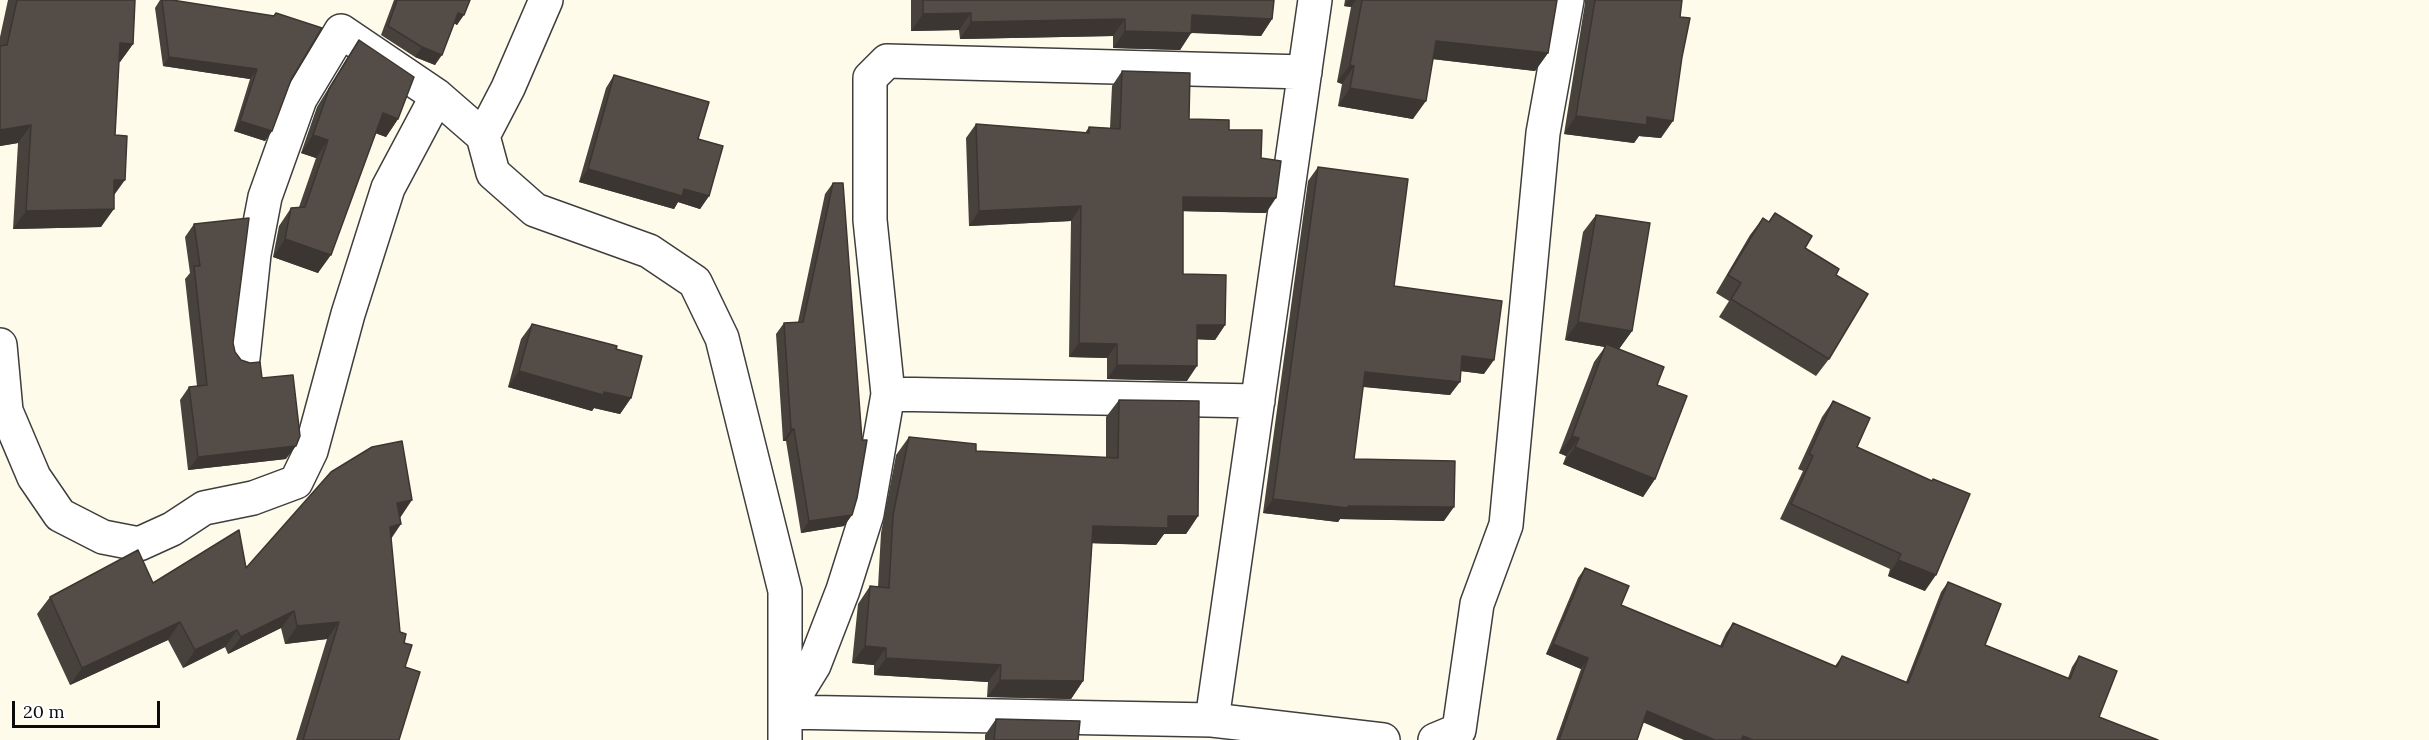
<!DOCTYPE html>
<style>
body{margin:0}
#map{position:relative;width:2429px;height:740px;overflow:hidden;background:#fffbea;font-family:Lora,serif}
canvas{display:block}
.scale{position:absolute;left:12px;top:701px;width:148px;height:27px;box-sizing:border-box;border:3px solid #0b0b0b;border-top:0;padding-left:8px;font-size:18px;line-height:21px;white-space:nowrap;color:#0b0b0b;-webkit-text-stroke:4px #fff;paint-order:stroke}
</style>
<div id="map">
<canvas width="2429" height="740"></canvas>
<div class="scale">20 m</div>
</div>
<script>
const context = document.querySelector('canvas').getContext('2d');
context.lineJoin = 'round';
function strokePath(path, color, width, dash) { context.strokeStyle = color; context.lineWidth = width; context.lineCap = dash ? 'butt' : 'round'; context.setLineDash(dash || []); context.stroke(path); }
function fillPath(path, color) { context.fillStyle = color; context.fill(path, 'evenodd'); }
const minor = new Path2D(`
 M483 136 508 88 546 0
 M0 345 6 411 34 477 60 515 103 537 139 544 172 529 204 508 253 498 296 482 311 451 348 314 388 188 437 96
 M243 358 254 254 265 197 300 99 341 31 437 96 483 136 493 173 535 210 649 251 695 282 722 338 785 591V740
 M888 394 870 220V78L887 61 1305 72
 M1258 401 888 394 867 514 843 590 814 665 785 712 1212 720 1383 740
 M1212 720 1315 0
 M1435 740 1459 730 1477 604 1506 525 1543 133 1567 0`);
const wall = new Path2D(`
 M8 0H135L133 44 120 62H119L115 135 114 196 101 227 13 229 18 143 0 146V37Z
 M160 0H172L273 16 276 13 291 80 272 131 265 141 234 131 250 79 163 66 155 8Z
 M394 0H470L457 25 454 23 435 65 415 57 381 35Z
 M911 0H1274L1272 19 1261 36 1191 33 1180 50 1113 48V36L960 39 959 30 911 31Z
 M1345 0H1557L1548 53 1535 71 1433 59 1413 119 1338 106 1342 84 1337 82 1351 7 1344 6Z
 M1585 0H1682L1661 138 1639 136 1634 143 1564 134 1585 3Z
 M359 40 398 119 386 137 375 133 318 273 273 257 279 226 291 208 299 207 316 158 301 153 317 107 347 58Z
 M1122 71 1189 119 1229 130 1261 158 1266 213 1183 211V274L1225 325 1215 340 1197 339 1187 381 1107 379V358L1069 357 1071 221 969 226 966 138 976 124 1085 133 1089 127 1110 128 1112 86Z
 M614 75 698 139 709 196 700 209 678 202 674 209 579 182 606 88Z
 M1318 167 1394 286 1484 374 1461 371 1450 395 1363 387 1354 459 1444 521 1340 519 1338 522 1263 513 1308 181Z
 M833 183 852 515 844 526 801 533 786 441H783L776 334 784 323 798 322 825 194Z
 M1775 213 1805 248 1836 275 1829 359 1816 376 1719 317 1729 301 1716 293 1750 235 1763 218 1769 222Z
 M1596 215 1632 331 1619 349 1657 385 1655 479 1643 497 1563 464 1566 456 1559 453 1594 362 1605 347 1565 340 1583 232Z
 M194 224 233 343 235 352 241 360 262 378 286 459 188 470 180 400 189 387 197 386 185 279 190 273 185 237Z
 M532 324 616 349 631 398 620 414 594 408 592 411 508 387 521 339Z
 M1119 400 1198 516 1186 534H1164L1156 545 1092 543 1083 681 1071 699 987 697 988 682 874 675V665L852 663 858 604 870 586 878 587 881 533 896 455 909 437 976 451 1106 458V417Z
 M1833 401 1857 447 1925 591 1888 576 1890 569 1780 519 1803 471 1798 469 1822 417Z
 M400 518 391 539 400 632 404 643 405 667 399 740H296L327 639 285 644 281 628 228 654 225 647 183 668 168 640 70 685 37 614 50 597 153 583 246 568Z
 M1585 568 1621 605 1720 646 1726 633 1733 623 1835 666 1842 656 1906 682 1941 592 1948 582 1985 645 2068 678 2072 667 2079 656 2099 717 1643 723 1637 740H1556L1581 669 1546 654 1578 578Z
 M996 719 1078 740H985V735Z`);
const shadedWall = new Path2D(`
 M1349 0H1356L1351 7 1344 6Z
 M458 13 464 15 457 25 452 22Z
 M971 13 959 30 911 31 923 14Z
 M1192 15 1272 19 1261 36 1180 32Z
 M1125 19 1113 36 960 39 971 22Z
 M1125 31 1191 33 1180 50 1113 48Z
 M1436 41 1548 53 1535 71 1423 58Z
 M120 43 133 44 120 62 108 61Z
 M422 47 442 55 435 65 415 57Z
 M169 57 257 69 250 79 163 66Z
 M1350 65 1354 66 1342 84 1337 82Z
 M1350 88 1426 101 1413 119 1338 106Z
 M383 113 398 119 386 137 370 131Z
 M1576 116 1647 117 1673 121 1661 138 1639 136 1634 143 1564 134Z
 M240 121 272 131 265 141 234 131Z
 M31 125 18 143 0 146V130Z
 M313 135 328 140 316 158 301 153Z
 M588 169 684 189 709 196 700 209 678 202 674 209 579 182Z
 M114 180H125L112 198Z
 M1183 197 1276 198 1266 213 1173 211Z
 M1081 206 1071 221 969 226 979 211Z
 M114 209 101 227 13 229 26 211Z
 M285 239 331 255 318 273 273 257Z
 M1578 322 1632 331 1619 349 1606 344 1605 347 1565 340Z
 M1197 325H1225L1215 340 1187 339Z
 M1079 343 1117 344 1107 358 1069 357Z
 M1462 356 1494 360 1484 374 1452 370Z
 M1117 365 1197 366 1187 381 1107 379Z
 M519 371 604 392 631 398 620 414 594 408 592 411 508 387Z
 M1365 372 1460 382 1450 395 1356 386Z
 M791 429H794L786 441H783Z
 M1572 436 1579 438 1566 456 1559 453Z
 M296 446 286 459 188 470 198 457Z
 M1575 447 1655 479 1643 497 1563 464Z
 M1273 499 1348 506 1454 507 1444 521 1340 519 1338 522 1263 513Z
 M412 500 400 518 397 503Z
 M852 515 844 526 801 533 809 521Z
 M1168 516H1198L1186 534H1164L1156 545 1081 543 1093 526Z
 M401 524 389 542 390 527Z
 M1898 560 1936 575 1925 591 1888 576Z
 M294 611 281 628 228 654 241 637Z
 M180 622 168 640 70 685 82 668Z
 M339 622 327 639 285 644 297 626Z
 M237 630 225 647 183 668 195 650Z
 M1553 644 1588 658 1581 669 1546 654Z
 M865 646 886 648 874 665 852 663Z
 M886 658 1001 665 988 682 874 675Z
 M1000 680 1083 681 1071 699 987 697Z
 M1647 711 1715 740H1684L1640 721Z
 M1743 736 1753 740H1740Z`);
const building = new Path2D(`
 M17 0H135L133 44 120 43 115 135 127 136 125 180H114V209L26 211 31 125 0 130V46L7 45Z
 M162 0H172L274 16 276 13 322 28 291 80 272 131 240 121 257 69 169 57Z
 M397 0H470L464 15 458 13 442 55 422 47 388 26Z
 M923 0H1274L1272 19 1192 15 1191 33 1125 31V19L971 22V13L923 14Z
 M1362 0H1557L1548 53 1436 41 1426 101 1350 88 1354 66 1350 65Z
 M1595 0H1682L1680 17 1690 18 1682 57 1673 121 1647 117V125L1576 116Z
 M359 40 414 77 398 119 383 113 331 255 285 239 291 208 305 207 328 140 313 135 329 89Z
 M1122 71 1190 73 1189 119 1229 120V130H1262L1261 158 1281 161 1276 198 1183 197V274L1226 275 1225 325H1197V366L1117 365V344L1079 343 1081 206 979 211 976 124 1089 133V127L1120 129Z
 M614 75 709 102 698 139 723 146 709 196 684 189 682 196 588 169Z
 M1318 167 1408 179 1394 286 1502 301 1494 360 1462 356 1460 382 1365 372 1354 459 1455 461 1454 507 1348 506V508L1273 499Z
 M833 183H843L862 440H867L857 498 852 515 809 521 794 429H791L784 323 803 322Z
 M1775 213 1812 236 1805 248 1839 269 1836 275 1868 294 1829 359 1731 299 1741 283 1728 275 1763 218 1769 222Z
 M1596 215 1650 223 1632 331 1578 322Z
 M249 218 233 343 235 352 241 360 250 363 260 362 262 378 293 375 300 436 296 446 198 457 189 387 207 385 194 266H200L194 224Z
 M532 324 617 346 616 349 642 356 631 398 604 392 603 395 519 371Z
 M1606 344 1664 367 1657 385 1687 396 1655 479 1575 447 1579 438 1572 436Z
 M1119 400 1199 401 1198 516H1168V528L1093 526 1083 681 1000 680 1001 665 886 658V648L865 646 870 586 889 588 893 515 909 437 976 444V451L1118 458Z
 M1833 401 1870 418 1857 447 1932 481 1933 479 1970 494 1936 575 1898 560 1901 554 1791 504 1813 456 1809 454Z
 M402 441 412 500 397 503 401 524 390 527 400 632 406 634 404 643 412 645 405 667 420 672 399 740H303L339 622 297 626 294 611 241 637 237 630 195 650 180 622 82 668 50 597 138 550 153 583 239 530 246 568 331 472 372 447Z
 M1585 568 1629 586 1621 605 1722 647 1733 623 1837 667 1842 656 1908 683 1948 582 2001 604 1985 645 2070 679 2079 656 2117 671 2099 717 2158 740H1753L1743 736 1741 740H1715L1647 711 1637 740H1559L1588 658 1553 644Z
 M996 719 1080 721 1078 740H994Z`);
strokePath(minor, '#3e3e3e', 36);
strokePath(minor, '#fff', 33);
fillPath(wall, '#48423d');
fillPath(shadedWall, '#3b3632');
fillPath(building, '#544d47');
strokePath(building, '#3b3632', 1.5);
</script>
